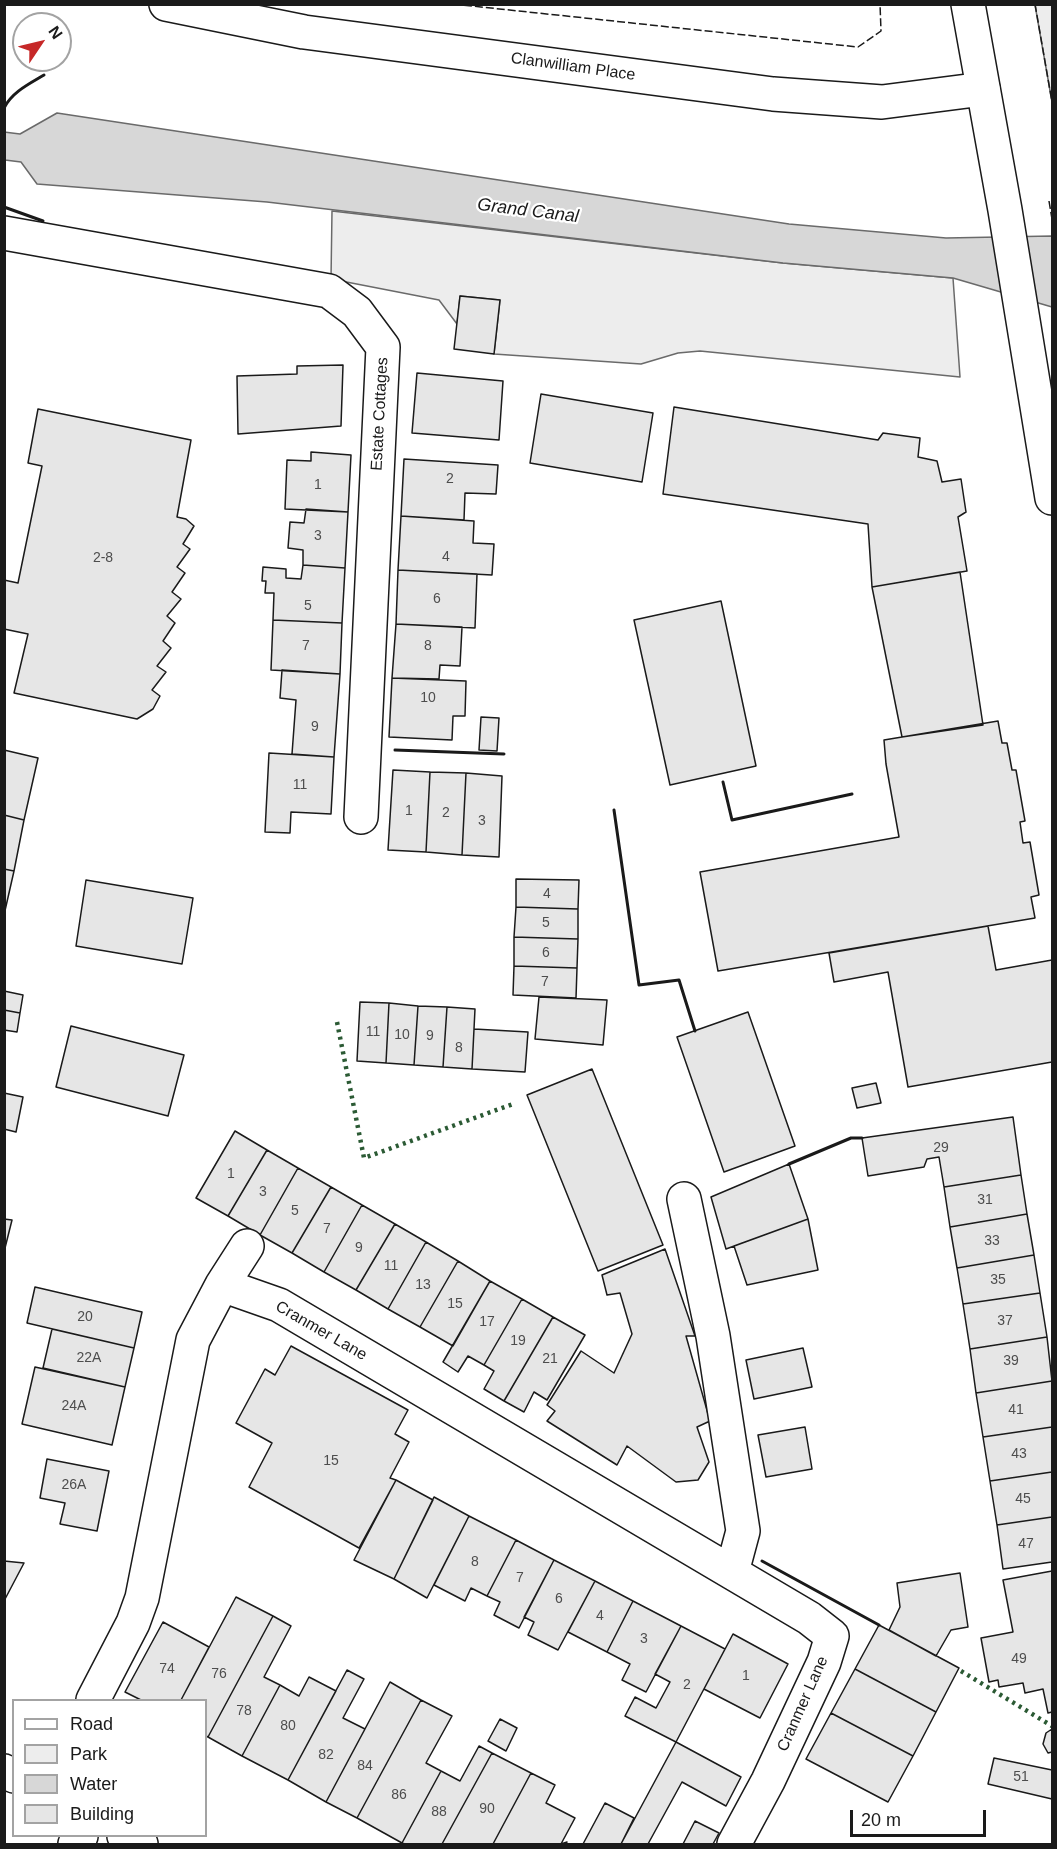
<!DOCTYPE html>
<style>
body{margin:0}
#map{position:relative;width:1057px;height:1849px;overflow:hidden;background:#fff;font-family:Helvetica,sans-serif}
canvas{display:block}
.frame{position:absolute;inset:0;border:6px solid #1a1a1a;pointer-events:none}
.legend{position:absolute;left:12px;top:1699px;width:195px;height:138px;box-sizing:border-box;background:#fff;border:2px solid #a3a3a3;margin:0;padding:8px 10px;list-style:none;font-size:18px;color:#1a1a1a}
.legend li{display:flex;align-items:center;gap:12px;height:30px}
.legend b{width:30px;border:2px solid #a3a3a3}
.north{position:absolute;left:12px;top:12px;width:60px;height:60px;box-sizing:border-box;background:#fff;border:2px solid #a3a3a3;border-radius:50%;rotate:55deg;font-size:16px;font-weight:700;line-height:24px;text-align:center;color:#1a1a1a}
.north::after{content:'';display:block;margin:auto;width:21px;height:27px;background:#c62828;clip-path:polygon(50% 0,100% 100%,50% 72%,0 100%)}
.scale{position:absolute;left:850px;top:1810px;width:136px;height:27px;box-sizing:border-box;border:3px solid #1a1a1a;border-top:0;padding-left:8px;font-size:18px;line-height:21px;white-space:nowrap;color:#1a1a1a;-webkit-text-stroke:4px #fff;paint-order:stroke}
</style>
<div id="map">
<canvas width="1057" height="1849"></canvas>
<div class="frame"></div>
<ul class="legend">
<li><b style="height:8px;background:#fff"></b>Road</li>
<li><b style="height:16px;background:#ededed"></b>Park</li>
<li><b style="height:16px;background:#d7d7d7"></b>Water</li>
<li><b style="height:16px;background:#e6e6e6"></b>Building</li>
</ul>
<div class="north">N</div>
<div class="scale">20 m</div>
</div>
<script>
const context = document.querySelector('canvas').getContext('2d');
context.lineJoin = 'round';
function fillPath(path, color) { context.fillStyle = color; context.fill(path, 'evenodd'); }
function strokePath(path, color, width, dash) { context.strokeStyle = color; context.lineWidth = width; context.lineCap = dash ? 'butt' : 'round'; context.setLineDash(dash || []); context.stroke(path); }
function label(font, color, halo, rows, align = 'center') {
  context.font = font + ' Helvetica,sans-serif'; context.lineWidth = 4.5; context.setLineDash([]); context.textBaseline = 'middle'; context.strokeStyle = halo; context.fillStyle = color; for (const [text, x, y, turn = 0] of rows) {
    context.save(); context.translate(x, y); context.rotate((+turn || 0) * Math.PI / 180); context.textAlign = isNaN(turn) ? turn : align; if (halo) context.strokeText(text, 0, 0); context.fillText(text, 0, 0); context.restore();
  }
}
const green = new Path2D(`
 M1035 5H1052V102Z
 M332 211 783 263 953 278 960 377 700 351 678 353 641 364 494 354 500 300 460 296 457 324 439 300 331 279Z`);
const water = new Path2D(`
 M57 113 789 224 946 238 1052 236V307L953 278 783 263 267 202 37 184 21 162 5 160 4 132 20 134Z`);
const building = new Path2D(`
 M460 296 500 300 494 354 454 349Z
 M343 365 341 426 238 434 237 376 297 374V366Z
 M417 373 503 381 499 440 412 433Z
 M541 394 653 413 642 482 530 463Z
 M674 407 878 440 883 433 920 438 918 457 937 461 942 482 961 479 966 512 958 517 967 571 872 587 868 524 663 494Z
 M38 409 191 440 177 517 186 519 194 526 183 544 190 549 177 567 185 573 172 592 181 599 167 616 175 623 163 641 171 648 157 666 166 672 152 690 160 696 153 709 137 719 14 693 28 634 4 629V580L18 583 42 466 28 463Z
 M311 452 351 455 348 512 285 509 287 460 311 461Z
 M404 459 498 465 496 494 465 493 464 520 401 516Z
 M306 509 348 512 345 568 303 565V550L288 548 290 522 304 523Z
 M401 516 474 521 473 543 494 544 492 575 398 570Z
 M303 565 345 568 342 623 273 620 274 593H265L266 581H262L263 567 286 569V578L301 579Z
 M398 570 477 574 475 628 396 624Z
 M960 572 983 725 902 737 872 587Z
 M721 601 756 766 670 785 634 620Z
 M273 620 342 623 340 674 271 670Z
 M396 624 462 627 460 666 440 665 439 679 392 678Z
 M282 670 340 674 334 757 292 754 296 700 280 698Z
 M392 678 466 681 465 716H453L452 740 389 737Z
 M481 717 499 718 497 751 479 750Z
 M998 721 1002 743H1007L1012 770H1016L1025 821 1020 822 1023 843 1030 842 1039 895 1031 897 1035 918 718 971 700 872 899 837 886 764 884 740Z
 M4 750 38 758 24 820 4 815Z
 M269 753 334 757 331 814 291 812 290 833 265 832Z
 M393 770 430 772 426 852 388 850Z
 M430 772 466 773 462 855 426 852Z
 M466 773 502 776 499 857 462 855Z
 M4 815 24 820 14 871 4 869Z
 M4 869 14 871 4 915Z
 M516 879 579 880 578 909 516 907Z
 M86 880 193 898 182 964 76 946Z
 M516 907 578 909V939L514 937Z
 M988 926 996 970 1052 960V1062L908 1087 888 972 834 982 829 953Z
 M514 937 578 939 577 968 514 966Z
 M514 966 577 968 576 998 513 995Z
 M4 991 23 995 20 1013 4 1010Z
 M539 997 607 1000 603 1045 535 1039Z
 M360 1002 389 1003 386 1063 357 1061Z
 M389 1003 418 1006 414 1065 386 1063Z
 M418 1006 447 1007 443 1067 414 1065Z
 M447 1007 475 1009 472 1069 443 1067Z
 M4 1010 20 1013 17 1032 4 1030Z
 M748 1012 795 1146 724 1172 677 1037Z
 M71 1026 184 1055 168 1116 56 1087Z
 M474 1029 528 1032 525 1072 472 1069Z
 M592 1069 663 1245 598 1271 527 1095Z
 M876 1083 881 1103 857 1108 852 1088Z
 M4 1093 23 1097 16 1132 4 1129Z
 M1013 1117 1021 1175 944 1187 939 1157 927 1159 924 1167 868 1176 862 1138Z
 M235 1131 267 1150 228 1216 196 1198Z
 M267 1150 298 1168 260 1235 228 1216Z
 M789 1164 808 1219 726 1249 711 1197Z
 M298 1168 331 1187 292 1253 260 1235Z
 M1021 1175 1027 1214 950 1227 944 1187Z
 M331 1187 362 1205 324 1272 292 1253Z
 M362 1205 395 1224 356 1290 324 1272Z
 M1027 1214 1034 1255 957 1268 950 1227Z
 M4 1219 12 1220 4 1252Z
 M808 1219 818 1270 747 1285 734 1246Z
 M395 1224 426 1242 388 1309 356 1290Z
 M426 1242 458 1261 420 1327 388 1309Z
 M665 1249 695 1336H686L710 1421 697 1427 709 1462 698 1480 676 1482 627 1446 617 1465 547 1421 555 1411 547 1405 581 1351 614 1373 632 1334 620 1293 607 1295 602 1275Z
 M1034 1255 1040 1293 963 1304 957 1268Z
 M458 1261 490 1281 453 1346 420 1327Z
 M490 1281 522 1299 484 1365 468 1356 458 1372 443 1362Z
 M35 1287 142 1312 134 1348 27 1323Z
 M1040 1293 1047 1337 970 1349 963 1304Z
 M522 1299 553 1317 504 1401 484 1389 494 1371 484 1365Z
 M553 1317 585 1335 547 1400 534 1392 524 1412 504 1401Z
 M52 1329 134 1348 125 1387 43 1368Z
 M1047 1337 1052 1381 976 1393 970 1349Z
 M291 1346 408 1410 395 1434 409 1442 390 1478 396 1480 359 1548 249 1487 272 1443 236 1423 265 1369 275 1375Z
 M803 1348 812 1387 754 1399 746 1360Z
 M35 1367 125 1387 112 1445 22 1424Z
 M1052 1381V1427L983 1437 976 1393Z
 M805 1427 812 1469 766 1477 758 1435Z
 M1052 1427V1472L990 1481 983 1437Z
 M47 1459 109 1471 97 1531 60 1524 65 1503 40 1498Z
 M1052 1472V1517L997 1525 990 1481Z
 M396 1480 433 1500 394 1579 354 1560Z
 M434 1497 469 1516 427 1598 394 1579Z
 M469 1516 516 1540 487 1596 471 1588 465 1601 434 1585Z
 M1052 1517V1562L1003 1569 997 1525Z
 M516 1540 554 1560 519 1628 494 1615 500 1602 487 1596Z
 M554 1560 595 1581 558 1650 528 1635 534 1622 524 1617Z
 M4 1561 24 1563 4 1601Z
 M1052 1571V1712L1048 1713 1043 1689 1025 1693 1023 1683 999 1687 998 1680 989 1682 981 1638 1013 1632 1003 1580Z
 M960 1573 968 1627 951 1630 936 1656 889 1630 900 1607 897 1583Z
 M595 1581 633 1601 607 1652 568 1632Z
 M236 1597 273 1616 208 1737 206 1736V1700H181Z
 M633 1601 681 1626 646 1692 622 1680 630 1664 607 1652Z
 M273 1616 291 1626 264 1677 280 1685 242 1756 208 1737Z
 M163 1622 209 1647 181 1700H141L125 1692Z
 M879 1625 959 1668 936 1712 855 1669Z
 M681 1626 725 1649 676 1742 625 1716 635 1697 656 1708 670 1682 655 1674Z
 M733 1634 788 1664 760 1718 704 1689Z
 M855 1669 936 1712 913 1756 831 1713Z
 M347 1670 364 1679 343 1718 365 1729 326 1802 288 1780Z
 M309 1677 336 1691 288 1780 242 1756 280 1685 299 1696Z
 M390 1682 421 1700 357 1818 326 1802Z
 M421 1700 452 1716 426 1763 441 1771 402 1843 357 1818Z
 M831 1713 913 1756 888 1802 806 1759Z
 M500 1719 517 1728 506 1751 488 1741Z
 M1052 1729V1752L1048 1753 1043 1744 1046 1733Z
 M676 1742 741 1777 726 1806 682 1782 648 1844H621Z
 M479 1746 492 1753 442 1844H405L402 1843 441 1771 460 1781Z
 M492 1753 531 1773 493 1844H442Z
 M994 1758 1052 1770V1799L988 1784Z
 M531 1773 555 1785 546 1803 575 1818 561 1844 567 1842 566 1844H493Z
 M605 1803 634 1818 621 1844H583Z
 M695 1821 719 1833 713 1844H683Z`);
const minor = new Path2D(`
 M4 233 329 291 357 312 383 347 361 817
 M684 1199 713 1336 743 1531 732 1572
 M222 1285 279 1305 809 1618 832 1636 824 1662 768 1781 734 1844
 M93 1700 133 1623 142 1598 193 1340 222 1285 247 1246
 M75 1844 81 1836`);
const tertiary = new Path2D(`
 M166 4 304 32 773 94 882 102 983 89`);
const secondary = new Path2D(`
 M968 4 1005 210 1052 498
 M4 1771 14 1776
 M124 1836 141 1844`);
const hedge = new Path2D(`
 M337 1022 364 1158 513 1104
 M961 1671 1052 1726`);
const fence = new Path2D(`
 M453 4 858 47 881 31 880 4
 M1035 4 1052 102
 M1049 201 1052 219`);
const wall = new Path2D(`
 M4 108C12 92 29 84 44 75
 M4 207 43 221
 M395 750 504 754
 M723 782 732 820 852 794
 M614 810 639 985 679 980 695 1031
 M789 1164 851 1138H862
 M762 1561 879 1625`);
const numberNames = [
 ["2",450,479],
 ["1",318,485],
 ["3",318,536],
 ["4",446,557],
 ["2-8",103,558],
 ["6",437,599],
 ["5",308,606],
 ["7",306,646],
 ["8",428,646],
 ["10",428,698],
 ["9",315,727],
 ["11",300,785],
 ["1",409,811],
 ["2",446,813],
 ["3",482,821],
 ["4",547,894],
 ["5",546,923],
 ["6",546,953],
 ["7",545,982],
 ["11",373,1032],
 ["10",402,1035],
 ["9",430,1036],
 ["8",459,1048],
 ["29",941,1148],
 ["1",231,1174],
 ["3",263,1192],
 ["31",985,1200],
 ["5",295,1211],
 ["7",327,1229],
 ["33",992,1241],
 ["9",359,1248],
 ["11",391,1266],
 ["35",998,1280],
 ["13",423,1285],
 ["15",455,1304],
 ["20",85,1317],
 ["37",1005,1321],
 ["17",487,1322],
 ["19",518,1341],
 ["22A",89,1358],
 ["21",550,1359],
 ["39",1011,1361],
 ["24A",74,1406],
 ["41",1016,1410],
 ["43",1019,1454],
 ["15",331,1461],
 ["26A",74,1485],
 ["45",1023,1499],
 ["47",1026,1544],
 ["8",475,1562],
 ["7",520,1578],
 ["6",559,1599],
 ["4",600,1616],
 ["3",644,1639],
 ["49",1019,1659],
 ["74",167,1669],
 ["76",219,1674],
 ["1",746,1676],
 ["2",687,1685],
 ["78",244,1711],
 ["80",288,1726],
 ["82",326,1755],
 ["84",365,1766],
 ["51",1021,1777],
 ["86",399,1795],
 ["90",487,1809],
 ["88",439,1812]
];
const streetNames = [
 ["Clanwilliam Place",573,67,8],
 ["Estate Cottages",380,414,-87],
 ["Cranmer Lane",321,1331,30],
 ["Cranmer Lane",803,1704,-66]
];
const waterNames = [
 ["Grand Canal",528,211,7]
];
fillPath(green, '#ededed');
strokePath(green, '#6a6a6a', 1.5);
fillPath(water, '#d7d7d7');
strokePath(water, '#6a6a6a', 1.5);
fillPath(building, '#e6e6e6');
strokePath(building, '#1a1a1a', 1.5);
strokePath(minor, '#1a1a1a', 36);
strokePath(tertiary, '#1a1a1a', 36);
strokePath(secondary, '#1a1a1a', 36);
strokePath(minor, '#fff', 33);
strokePath(tertiary, '#fff', 33);
strokePath(secondary, '#fff', 33);
strokePath(hedge, '#2b5a34', 4.5, [3, 4.5]);
strokePath(fence, '#1a1a1a', 1.5, [8, 3]);
strokePath(wall, '#1a1a1a', 3);
label('14px', '#4d4d4d', null, numberNames);
label('16px', '#1a1a1a', '#fff', streetNames);
label('italic 18px', '#1a1a1a', '#fff', waterNames);
</script>
